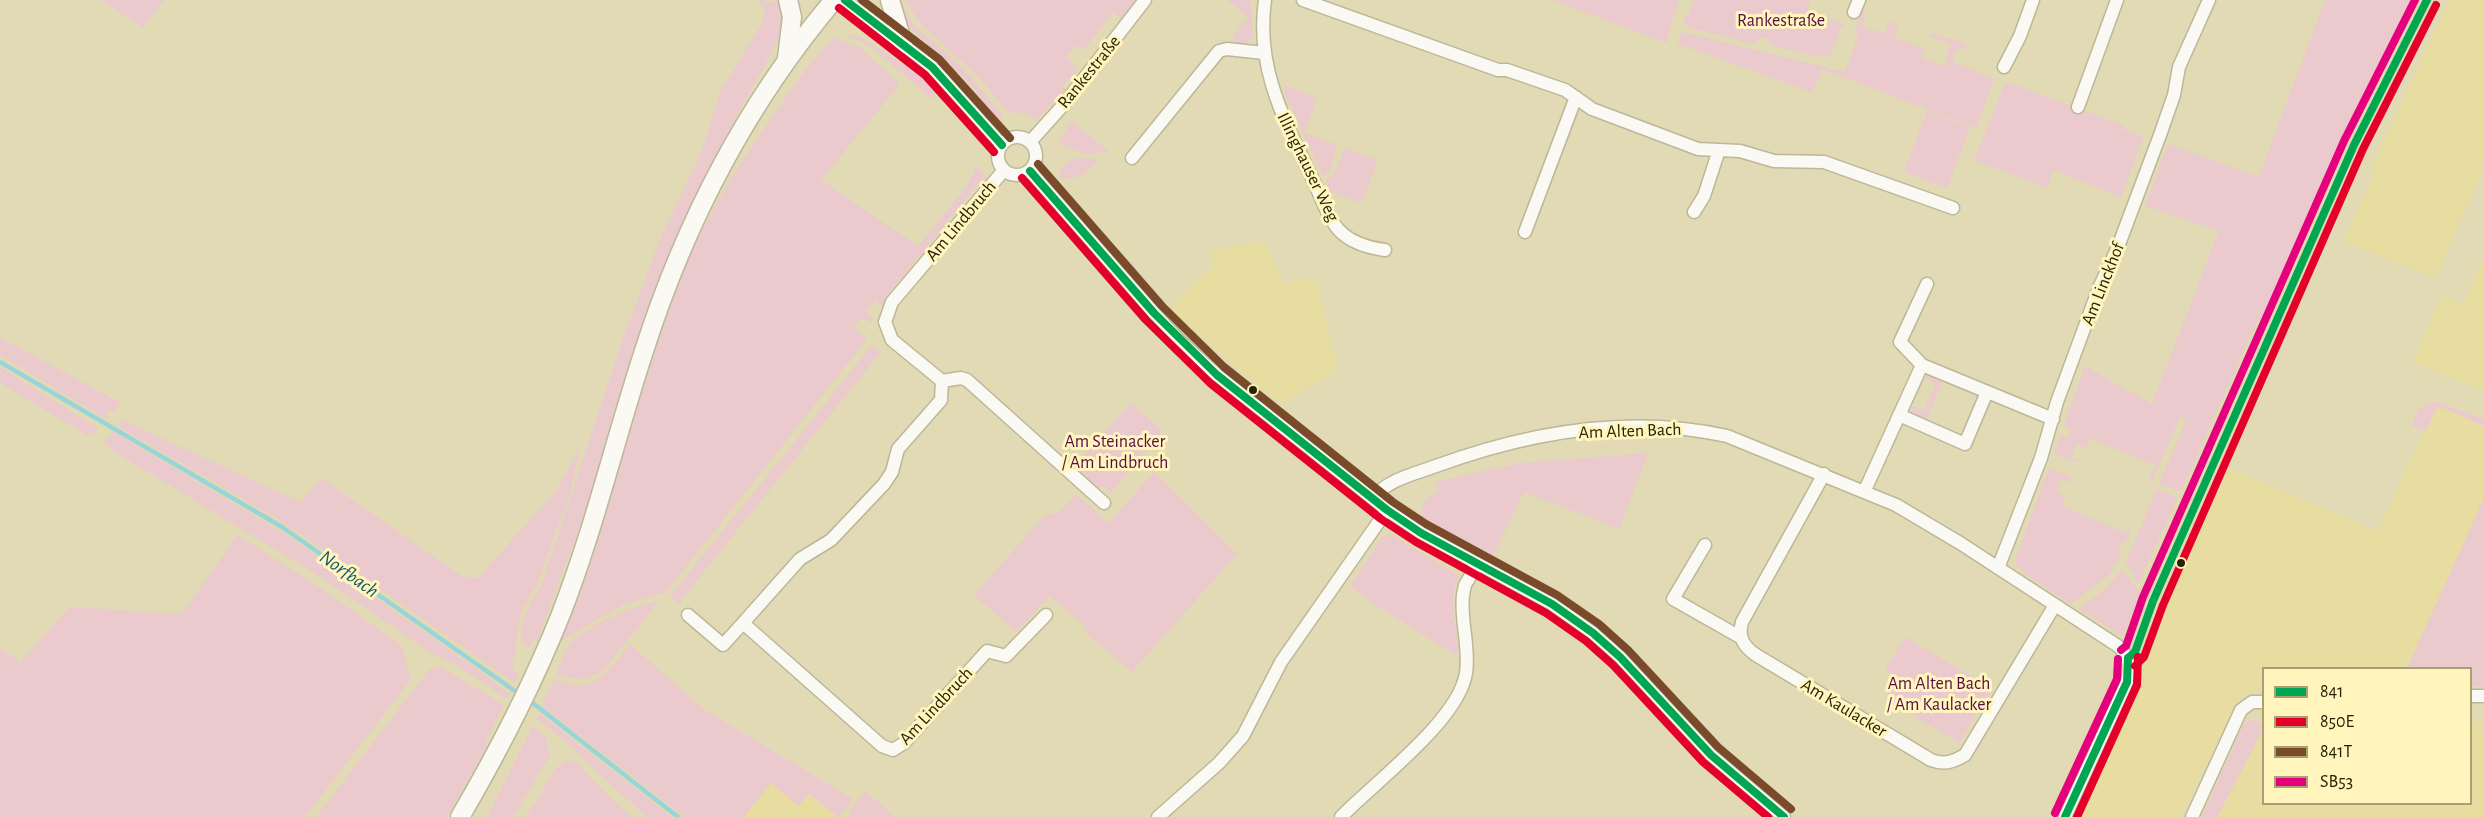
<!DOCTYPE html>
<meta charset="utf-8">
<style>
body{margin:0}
#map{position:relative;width:2484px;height:817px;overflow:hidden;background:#e1dab4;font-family:"Alegreya Sans",sans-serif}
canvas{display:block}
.legend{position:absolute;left:2262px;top:667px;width:210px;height:138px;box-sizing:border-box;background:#fff5bd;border:2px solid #a9a174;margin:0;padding:8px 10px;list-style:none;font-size:18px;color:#282306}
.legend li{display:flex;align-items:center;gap:12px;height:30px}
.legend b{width:30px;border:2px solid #a9a174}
</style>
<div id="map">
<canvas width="2484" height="817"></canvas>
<ul class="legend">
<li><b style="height:8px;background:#00a651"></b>841</li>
<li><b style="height:8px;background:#e4002b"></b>850E</li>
<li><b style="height:8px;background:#7a4b2a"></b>841T</li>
<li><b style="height:8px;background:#e5007d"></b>SB53</li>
</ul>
</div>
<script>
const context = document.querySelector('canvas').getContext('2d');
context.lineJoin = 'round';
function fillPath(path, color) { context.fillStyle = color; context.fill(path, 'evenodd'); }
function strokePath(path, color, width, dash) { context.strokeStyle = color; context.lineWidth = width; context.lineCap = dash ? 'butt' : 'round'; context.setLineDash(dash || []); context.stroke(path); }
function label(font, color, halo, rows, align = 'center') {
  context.font = font + ' "Alegreya Sans",sans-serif'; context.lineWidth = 6; context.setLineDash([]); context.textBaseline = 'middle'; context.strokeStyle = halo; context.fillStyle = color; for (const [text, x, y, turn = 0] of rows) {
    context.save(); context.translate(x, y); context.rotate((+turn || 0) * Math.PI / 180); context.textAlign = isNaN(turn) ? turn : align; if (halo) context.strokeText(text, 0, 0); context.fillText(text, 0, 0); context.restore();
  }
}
const built = new Path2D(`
 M2450 0H2484V167L2435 278 2344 241 2374 174 2371 168Z
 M1264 241 1284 284 1316 278 1337 370 1281 404 1255 384 1173 312 1175 302 1214 265 1211 251Z
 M2484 257V391L2413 362 2438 302 2440 303 2443 296 2463 304Z
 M2436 405 2484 426V498L2407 668H2264L2263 693 2252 691 2241 696 2236 702 2181 817H2077L2134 687 2160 603 2185 549 2189 550 2226 467 2378 531Z
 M2471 721 2484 723V817H2217L2263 730 2264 804H2470Z
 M771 782 798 806 809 794 838 817H744Z`);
const green = new Path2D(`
 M101 0H164L143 28Z
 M759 0 782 3 783 21 780 36 706 174 661 274 635 347 580 526 537 641 534 640 530 648 525 646C512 631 532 600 541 586L621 344 661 237 701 153 720 93 762 23 765 12Z
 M905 0H1135L1121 18 1113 12 1084 50 1077 45 1066 57 1077 68 1063 86 1066 89 1036 120 1029 114 1008 112 980 78 921 24Z
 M1227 0H1249L1251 3 1253 37 1246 44 1233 43V37L1248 17Z
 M1552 0H1679L1670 27 1667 43Z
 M1694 0H1810L1807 11 1844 24 1840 30 1831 56 1824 54 1820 57 1773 46 1770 40 1761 37 1753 44 1687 27 1683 19 1689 13Z
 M2325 0H2419L2348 141 2267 324 2257 321 2181 491 2159 484 2186 420 2180 417 2152 481 2149 480 2155 465 2090 438 2086 448 2076 444 2071 457 2079 462V463L2054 454 2060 435 2068 438 2071 428 2064 425 2085 366 2152 404 2219 231 2145 206 2168 144 2259 177Z
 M899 3 905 8 912 23 967 72 1003 116 996 121 975 89 907 25Z
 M1862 11 1866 13 1862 26 1884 34 1889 22 1898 25 1894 37 1926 50 1921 58 1950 68 1946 64 1949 43 1930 37 1931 33 1967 44 1964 50 1960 47 1954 55 1953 62 1994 79 1976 128 1822 69 1812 92 1678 44 1682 32 1845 72 1858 36 1855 29Z
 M841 35H851L862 38 923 76 933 88 935 97 932 99 872 48 858 40Z
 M835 38 860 48 900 84 821 180 918 246 966 187 977 166 987 180 983 185 979 182 963 202 966 206 963 209 959 207 943 227 946 230 943 234 939 231 924 250 928 254 924 258 919 255 904 275 907 278 904 282 900 279 885 298 888 301 884 307 875 300 866 312 874 319 871 323 862 317 854 327 867 339 666 592 622 605 561 641 607 505 666 315 697 238 739 165 800 77 827 44Z
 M2009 83 2123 125V129L2143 137 2121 198 2054 170 2047 188 1974 160 2005 84Z
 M1283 85 1317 98 1304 133 1337 145 1331 169 1323 177 1284 92Z
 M1927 111 1970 127 1947 188 1904 172Z
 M1071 121 1110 152 1087 154 1059 144Z
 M1345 148 1378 160 1362 203 1329 191 1325 182 1334 174Z
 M1076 158 1097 159C1093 173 1073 181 1060 178 1057 166 1067 164 1076 158Z
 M2258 331 2262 334 2170 542 2165 540Z
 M0 337 9 342 121 403 113 413 108 410 106 419 0 355Z
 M872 345 880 352 876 358 678 604 670 596 780 460 782 461V458Z
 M2272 353 2276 355 2231 456 2227 454Z
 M0 367 98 428 94 434 87 435 0 383Z
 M1933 374 1944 378 1927 419 1910 411 1913 406 1924 411 1936 383 1925 378 1926 376Z
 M2437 402 2484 419V426L2438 406 2426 431 2411 425 2420 408Z
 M1131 403 1162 431 1111 493 1102 485 1098 490 1073 467Z
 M122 420 300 502 321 478 463 577 478 578 556 491 581 446 570 493 537 584 523 608 517 630 516 653 512 660 514 671 519 674 515 683 286 524 116 425Z
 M112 431 288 536 474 667 509 694 507 699 455 664 431 653 313 572 111 450 105 442 107 436 111 438Z
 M1648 453 1619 529 1524 492 1491 560 1420 518 1424 501 1440 489 1435 482 1520 463Z
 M2049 468 2070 477 2072 480 2071 483 2061 479 2056 492 2065 496 2062 506 2125 533 2128 530 2130 533 2126 542 2123 541 2118 552 2121 554 2109 575 2071 604 2028 576 2016 564V557Z
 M1154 472 1237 554 1132 672 1087 634 1084 625 1050 596 1016 632 974 595 1045 515C1060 515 1067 505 1076 494L1109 523Z
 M2157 489 2176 497 2177 500 2138 584 2126 562Z
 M2484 498V687L2471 686 2470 668H2407Z
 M1390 534 1459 576C1446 607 1459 625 1457 656L1377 606 1350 586 1383 537Z
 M237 535 315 584 402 646 409 675 412 678 305 817H0V648L20 662 70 607 182 614Z
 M2121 571 2124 572 2141 593 2125 631 2121 635 2079 609 2105 589Z
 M659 601 601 673 584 679 556 676C560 666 564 651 571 643 589 624 634 606 659 601Z
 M1905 637 1992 689 1959 743 1887 700 1899 678 1885 670Z
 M630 644 702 708 853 799 838 817 809 794 798 806 771 783 744 817H685L542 706 554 679C595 697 608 671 630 644Z
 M439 666 504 705 487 739 485 750 447 817H316L429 670Z
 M539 713 671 817H648L615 789 570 745 536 718Z
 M2252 720 2263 723V730L2217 817H2202L2241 730 2245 723Z
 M533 725 546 737 550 755 513 817H487Z
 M566 761H577L591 779 632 817H525L539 797 554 770Z
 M866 791 869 794 895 817H849L851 808Z`);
const stream = new Path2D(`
 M0 362 282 527 522 696
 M529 700 678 817`);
const street = new Path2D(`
 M845 0 932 67 1002 145
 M1265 0C1255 69 1286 123 1314 182 1322 199 1329 222 1343 234 1355 244 1370 248 1385 250
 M1303 0 1498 70H1507L1565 90 1592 109 1698 149 1740 151 1774 161 1824 162 1953 208
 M1854 12 1859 0
 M2004 67 2020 36 2033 0
 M2078 107 2117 0
 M998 156a19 19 0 1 1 38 0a19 19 0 1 1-38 0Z
 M1030 142 1065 103 1145 0
 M1132 158 1219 51 1227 49 1264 53
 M1004 170 892 302 885 322 892 340 942 381 961 378 967 380 1104 503
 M1030 171 1154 313 1180 341 1217 375 1387 510 1421 533 1552 604 1593 633 1620 657 1711 755 1784 817
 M1694 212 1704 196 1719 150
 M1525 232 1576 97
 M1922 365 1900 342 1927 284
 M942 381 941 400 898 449 892 472 884 484 831 540 800 559 743 623 882 746 893 750 904 743 987 651 1006 656 1046 615
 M1899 415 1965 444 1987 392
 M1824 474 1742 622C1738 637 1743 646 1756 655L1931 760C1944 765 1953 762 1965 755L2055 605
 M1865 490 1922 365 2053 419
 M1373 498C1388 480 1411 475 1433 467 1525 433 1629 414 1727 436L1896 505 1960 543 2118 646C2130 656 2130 667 2127 682L2065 817
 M1705 545 1673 599 1740 637
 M1998 568 2041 458 2057 402 2099 288 2118 247 2160 135 2174 95 2179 67 2209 0
 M688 615 723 645 743 623
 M2470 696H2484
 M1158 817 1219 763 1243 736 1281 662 1387 510
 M1341 817C1375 782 1459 720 1466 673 1470 647 1460 621 1463 595L1465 585 1477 565
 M2192 817 2241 710 2252 702H2264`);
const secondary = new Path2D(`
 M890 0 903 44
 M787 58 792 17 788 0
 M460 817C498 752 533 684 561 614 594 529 615 440 643 354 684 225 746 104 834 0`);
const bus1 = new Path2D(`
 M845 0 932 67 1002 145
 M1030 171 1154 313 1217 375 1387 510 1421 533 1552 604 1593 633 1620 657 1711 755 1784 817
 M2128 658 2135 652 2153 601 2354 145 2427 0
 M2065 817 2127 682 2128 658`);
const bus2 = new Path2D(`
 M839 8 925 75 994 152
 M1022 178 1146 320 1210 383 1381 519 1416 542 1546 613 1586 641 1613 665 1703 762 1768 817
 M2135 666 2144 657 2163 605 2363 149 2436 5
 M2077 817 2137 685 2138 657`);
const bus3 = new Path2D(`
 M862 0 939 59 1010 138
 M1038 164 1162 306 1224 367 1393 502 1426 524 1557 595 1599 624 1628 650 1718 747 1791 809`);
const bus4 = new Path2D(`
 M2121 650 2126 646 2143 597 2344 141 2415 0
 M2055 813 2117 679 2118 659`);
const markers = [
 [1253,390,5,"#282306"],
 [2181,563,5,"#282306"]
];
const parkNames = [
 ["Rankestraße",1781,21],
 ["Am Steinacker",1115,442],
 ["/ Am Lindbruch",1115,463],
 ["Am Alten Bach",1939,684],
 ["/ Am Kaulacker",1939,705]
];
const streetNames = [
 ["Rankestraße",1089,72,-51],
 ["Illinghauser Weg",1308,167,64],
 ["Am Lindbruch",961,221,-50],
 ["Am Linckhof",2103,284,-68],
 ["Am Alten Bach",1630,431,-2],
 ["Am Lindbruch",936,706,-47],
 ["Am Kaulacker",1844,708,31]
];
const waterNames = [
 ["Norfbach",349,574,35]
];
fillPath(built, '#e8dda0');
fillPath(green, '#eacacc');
strokePath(stream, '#98d4da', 4.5);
strokePath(street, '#bcb798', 15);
strokePath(secondary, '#bcb798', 21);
strokePath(street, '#faf9f4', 12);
strokePath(secondary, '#faf9f4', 18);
strokePath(bus1, '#00a651', 8);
strokePath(bus2, '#e4002b', 8);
strokePath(bus3, '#7a4b2a', 8);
strokePath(bus4, '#e5007d', 8);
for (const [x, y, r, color] of markers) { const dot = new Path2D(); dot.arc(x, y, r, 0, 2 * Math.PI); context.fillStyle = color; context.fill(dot); strokePath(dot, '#fff5bd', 2); }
label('18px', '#560d45', '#fff5bd', parkNames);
label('18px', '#282306', '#fff5bd', streetNames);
label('italic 20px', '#125b6d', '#fff5bd', waterNames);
</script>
